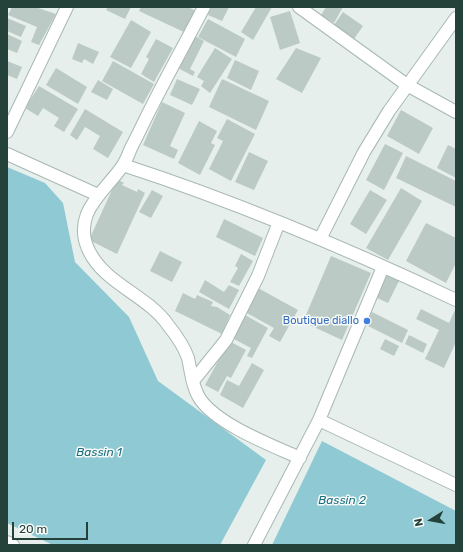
<!DOCTYPE html>
<style>
body{margin:0}
#map{position:relative;width:463px;height:552px;overflow:hidden;background:#e6efeb;font-family:Rubik,sans-serif}
canvas{display:block}
.frame{position:absolute;inset:0;border:8px solid #24423a;pointer-events:none}
.north{position:absolute;left:411px;top:500px;width:40px;height:40px;-webkit-text-stroke:3px #f7fbf9;paint-order:stroke;rotate:259deg;font-size:11px;font-weight:700;line-height:16px;text-align:center;color:#24423a}
.north::after{content:'';display:block;margin:auto;width:14px;height:18px;background:#24423a;clip-path:polygon(50% 0,100% 100%,50% 72%,0 100%)}
.scale{position:absolute;left:12px;top:522px;width:76px;height:18px;box-sizing:border-box;border:2px solid #24423a;border-top:0;padding-left:5px;font-size:12px;line-height:14px;white-space:nowrap;color:#24423a;-webkit-text-stroke:3px #f7fbf9;paint-order:stroke}
</style>
<div id="map">
<canvas width="463" height="552"></canvas>
<div class="frame"></div>
<div class="north">N</div>
<div class="scale">20 m</div>
</div>
<script>
const context = document.querySelector('canvas').getContext('2d');
context.lineJoin = 'round';
function fillPath(path, color) { context.fillStyle = color; context.fill(path, 'evenodd'); }
function strokePath(path, color, width, dash) { context.strokeStyle = color; context.lineWidth = width; context.lineCap = dash ? 'butt' : 'round'; context.setLineDash(dash || []); context.stroke(path); }
function label(font, color, halo, rows, align = 'center') {
  context.font = font + ' Rubik,sans-serif'; context.lineWidth = 3; context.setLineDash([]); context.textBaseline = 'middle'; context.strokeStyle = halo; context.fillStyle = color; for (const [text, x, y, turn = 0] of rows) {
    context.save(); context.translate(x, y); context.rotate((+turn || 0) * Math.PI / 180); context.textAlign = isNaN(turn) ? turn : align; if (halo) context.strokeText(text, 0, 0); context.fillText(text, 0, 0); context.restore();
  }
}
const water = new Path2D(`
 M7 167 45 183 63 203 75 262 129 317 158 381 266 460 220 545H53L7 523Z
 M322 441 456 511V545H272Z`);
const building = new Path2D(`
 M12 7H35L56 14 39 45 31 42 37 27 8 15Z
 M108 7H131L125 19 106 10Z
 M141 7H188L196 11 186 33 139 11Z
 M211 7H229L222 21 208 15Z
 M256 7H272L253 40 241 32Z
 M326 7H343L334 23 321 15Z
 M290 11 300 43 280 50 270 17Z
 M343 12 363 26 354 39 334 25Z
 M7 18 26 26 21 37 7 31Z
 M208 19 245 39 236 57 198 37Z
 M131 20 151 32 131 68 110 57Z
 M7 34 22 41 17 53 7 49Z
 M193 35 204 41 190 69 195 72 193 76 176 67Z
 M156 39 173 48 154 82 141 74 149 59 146 57Z
 M78 43 99 52 93 64 84 59 82 63 72 59Z
 M215 48 232 59 210 93 201 86 204 81 197 77Z
 M296 48 321 58 302 93 276 79Z
 M235 60 259 71 251 90 227 78Z
 M7 61 22 67 17 79 7 75Z
 M113 61 154 84 143 104 102 81Z
 M56 68 87 87 78 104 46 85Z
 M177 79 200 89 192 105 170 95Z
 M222 79 269 101 256 130 209 107Z
 M98 80 113 89 107 100 91 92Z
 M39 86 78 109 64 132 54 126 59 118 43 108 38 116 25 108Z
 M162 102 185 113 170 146 178 150 174 159 143 145Z
 M85 109 123 132 108 158 93 149 100 136 85 127 77 140 70 135Z
 M401 110 433 128 419 154 387 136Z
 M227 119 255 134 231 181 209 169 223 141 217 138Z
 M199 121 217 131 211 143 215 145 200 175 178 163Z
 M385 144 403 153 384 190 366 180Z
 M448 145 456 149V178L437 168Z
 M249 152 268 161 254 190 235 182Z
 M406 156 456 181V207L396 178Z
 M117 179 124 183 122 185 137 192 138 189 145 193 117 254 89 240Z
 M401 188 422 201 388 260 366 248Z
 M152 190 163 196 151 218 139 212Z
 M370 190 387 200 366 234 350 224Z
 M224 219 263 238 255 256 216 237Z
 M426 223 456 238V263L446 283 406 261Z
 M160 251 182 262 172 282 150 271Z
 M241 254 253 261 239 286 230 282 238 268 235 266Z
 M331 256 371 273 342 340 303 322Z
 M386 275 399 281 388 303 375 297Z
 M205 280 224 292 229 285 239 290 229 309 199 292Z
 M258 288 298 310 280 342 269 336 274 328 245 312Z
 M183 293 195 299 197 295 213 302 211 306 217 307 230 315 222 334 175 311Z
 M421 309 449 323 455 310H456V342L444 368 425 359 439 330 416 319Z
 M372 312 408 330 402 343 366 325Z
 M245 315 268 328 252 358 247 356 251 348 232 338Z
 M409 335 427 344 423 353 405 344Z
 M385 339 399 346 394 356 380 349Z
 M229 341 246 350 231 378 227 376 218 392 205 385Z
 M252 363 264 370 243 408 220 395 227 380 239 386Z`);
const street = new Path2D(`
 M204 7C187 40 169 72 152 106 145 119 139 133 132 146 129 152 127 159 123 165 112 182 95 195 87 214 82 227 83 239 89 251 105 284 147 295 168 325 176 335 184 346 188 358 191 371 192 387 200 399 218 425 271 445 300 458
 M299 7 407 85 456 112
 M7 132 67 7
 M7 154 98 195
 M123 165C237 202 348 249 456 300
 M320 239 364 152 389 111 456 18
 M193 381 226 340 258 276 279 222
 M319 420 456 485
 M7 542 13 545
 M254 545 319 420 383 267`);
const markers = [
 [367,321,4,"#3f7fe0"]
];
const shopNames = [
 ["Boutique diallo",359,321]
];
const waterNames = [
 ["Bassin 1",99,453],
 ["Bassin 2",342,501]
];
fillPath(water, '#8ec9d4');
fillPath(building, '#bbcac4');
strokePath(street, '#a8b8b2', 14);
strokePath(street, '#fff', 12);
for (const [x, y, r, color] of markers) { const dot = new Path2D(); dot.arc(x, y, r, 0, 2 * Math.PI); context.fillStyle = color; context.fill(dot); strokePath(dot, '#f7fbf9', 1.5); }
label('11px', '#366cbe', '#f7fbf9', shopNames, 'right');
label('italic 12px', '#1c6f80', '#f7fbf9', waterNames);
</script>
